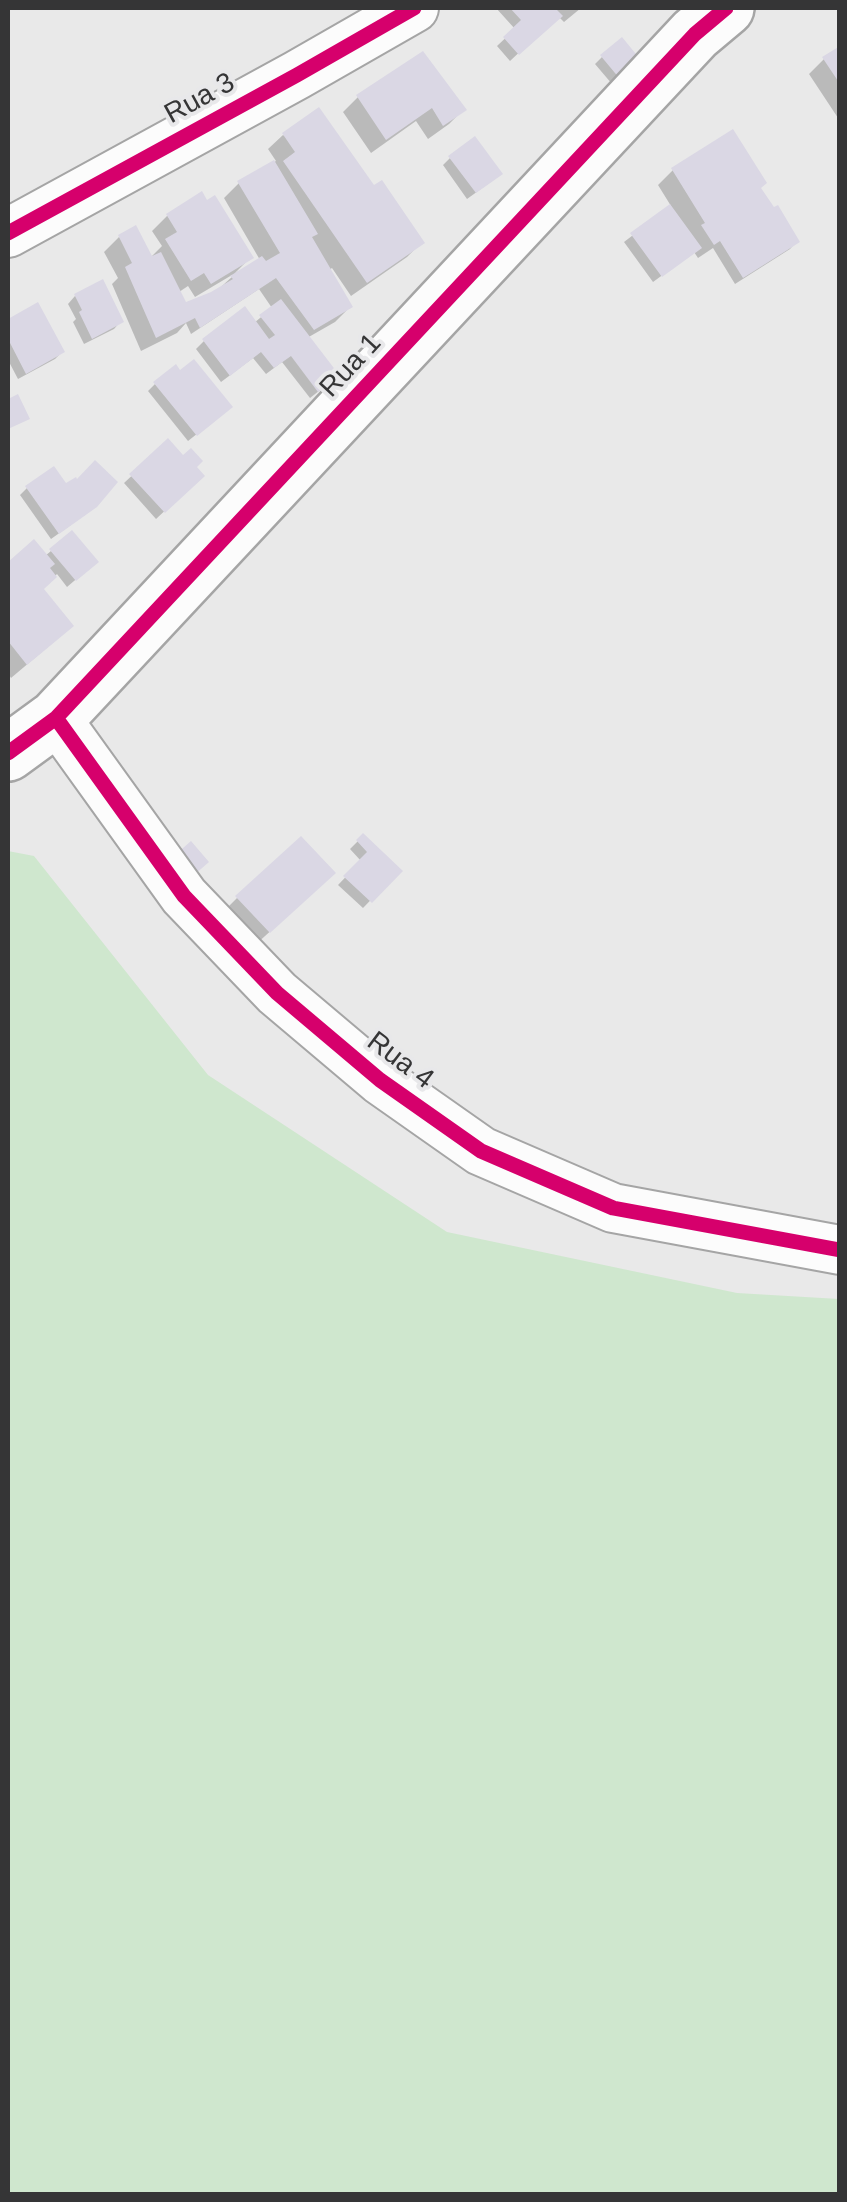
<!DOCTYPE html>
<style>
body{margin:0}
#map{position:relative;width:847px;height:2202px;overflow:hidden;background:#e9e9e9;font-family:Arial,sans-serif}
canvas{display:block}
.frame{position:absolute;inset:0;border:10px solid #353536;pointer-events:none}
</style>
<div id="map">
<canvas width="847" height="2202"></canvas>
<div class="frame"></div>
</div>
<script>
const context = document.querySelector('canvas').getContext('2d');
context.lineJoin = 'round';
function fillPath(path, color) { context.fillStyle = color; context.fill(path, 'evenodd'); }
function strokePath(path, color, width, dash) { context.strokeStyle = color; context.lineWidth = width; context.lineCap = dash ? 'butt' : 'round'; context.setLineDash(dash || []); context.stroke(path); }
function label(font, color, halo, rows, align = 'center') {
  context.font = font + ' Arial,sans-serif'; context.lineWidth = 8; context.setLineDash([]); context.textBaseline = 'middle'; context.strokeStyle = halo; context.fillStyle = color; for (const [text, x, y, turn = 0] of rows) {
    context.save(); context.translate(x, y); context.rotate((+turn || 0) * Math.PI / 180); context.textAlign = isNaN(turn) ? turn : align; if (halo) context.strokeText(text, 0, 0); context.fillText(text, 0, 0); context.restore();
  }
}
const green = new Path2D(`
 M8 851 34 856 208 1075 447 1232 737 1293 839 1299V2194H8Z`);
const shadow = new Path2D(`
 M496 8H581L564 22 558 16 510 61 497 46 515 29Z
 M840 49V121L809 74 824 59Z
 M602 57 637 59 612 84 595 64Z
 M358 97 463 110 449 124 428 139 416 121 371 153 343 112Z
 M283 135 373 188 422 242 407 257 351 296 332 268 329 270 350 307 335 322 307 338 329 383 310 398 282 362 266 374 253 358 221 382 196 349 204 341 254 323 272 308 259 289 191 334 186 323 177 333 141 351 112 284 118 278 104 252 119 237 150 258 162 246 152 231 167 216 201 195 251 257 235 273 260 260 224 198 239 183 276 161 268 149ZM232 275 233 276 212 295 185 305 179 292 188 286 195 297Z
 M450 158 492 181 467 199 443 165Z
 M673 170 759 189 797 241 790 249 735 284 713 248 698 258 694 252 653 282 624 242 671 206 658 185Z
 M101 283 121 321 114 329 84 344 73 322 76 319 68 304 75 296Z
 M37 305 62 352 55 359 18 379 8 360V322Z
 M155 384 222 414 188 441 148 391Z
 M168 442 202 476 156 519 124 483Z
 M66 487 86 514 51 539 20 495 27 488Z
 M34 542 45 556 51 551 88 569 67 587 57 574 41 590 56 640 11 678 8 673V565Z
 M363 836 399 871 363 908 338 885 361 861 350 849Z
 M318 888 254 946 222 913 237 898Z`);
const building = new Path2D(`
 M510 8H555L563 16 519 55 503 37 521 20Z
 M622 37 640 59 620 79 600 55Z
 M840 46V84L822 57Z
 M423 51 467 110 443 126 432 108 386 140 356 95Z
 M319 107 374 185 382 180 425 243 367 283 283 161 295 152 282 133Z
 M733 129 767 183 761 188 774 207 778 205 800 242 743 278 720 241 714 245 701 225 705 223 671 168Z
 M475 136 503 174 476 193 448 156Z
 M274 160 318 234 312 237 353 307 314 330 276 278 200 328 195 318 156 338 125 267 132 263 118 235 136 225 152 256 161 252 186 302 211 292 233 279 230 276 262 256 266 261 280 253 237 181Z
 M202 191 207 200 215 195 254 258 211 284 204 273 191 281 165 239 177 232 166 214Z
 M670 204 702 248 662 277 630 233Z
 M103 279 124 322 92 339 79 312 82 310 74 294Z
 M281 299 340 376 318 392 291 356 274 368 261 352 230 376 202 339 245 306 269 339 275 335 259 315Z
 M38 302 65 352 26 374 8 339V319Z
 M194 359 233 407 197 436 153 382 176 364 180 370Z
 M18 394 30 419 8 429V399Z
 M168 438 183 455 191 448 203 461 197 467 205 476 165 513 129 474Z
 M95 460 118 482 97 507 59 534 25 486 54 466 66 483 76 477 77 479Z
 M72 530 99 562 76 581 49 549Z
 M34 539 55 564 50 568 57 577 44 589 74 626 27 665 8 641V562Z
 M363 833 403 871 372 903 343 876 367 852 356 840Z
 M301 836 336 873 270 933 235 896Z
 M191 841 209 862 186 882 167 862Z`);
const street = new Path2D(`
 M8 233 297 75 414 8
 M56 718 184 896 277 993 380 1080 481 1151 613 1208 840 1250`);
const secondary = new Path2D(`
 M8 753 56 718 695 34 726 8`);
const cycleway = new Path2D(`
 M8 233 297 75 414 8
 M56 718 184 896 277 993 380 1080 481 1151 613 1208 840 1250
 M8 753 56 718 695 34 726 8`);
const streetNames = [
 ["Rua 3",200,99,-29],
 ["Rua 1",351,366,-47],
 ["Rua 4",400,1061,37]
];
fillPath(green, '#cfe7ce');
fillPath(shadow, '#0003');
fillPath(building, '#dad7e4');
strokePath(street, '#a5a5a5', 52);
strokePath(secondary, '#a5a5a5', 60);
strokePath(street, '#fcfcfc', 48);
strokePath(secondary, '#fcfcfc', 55);
strokePath(cycleway, '#d6006c', 15);
label('28px', '#353536', '#e8e8ea', streetNames);
</script>
